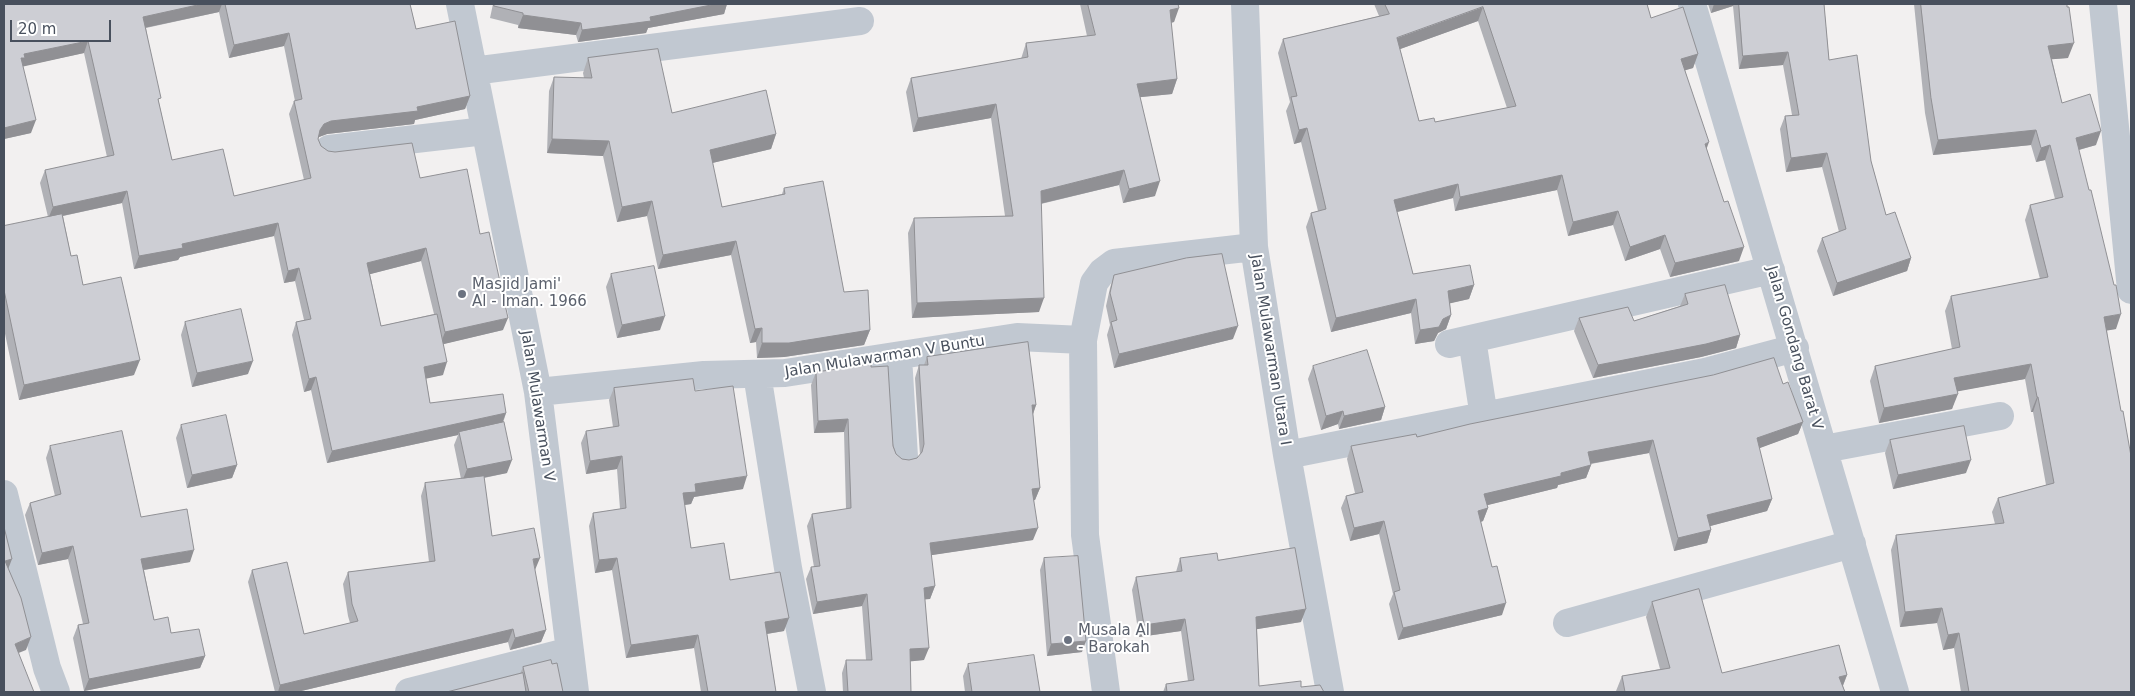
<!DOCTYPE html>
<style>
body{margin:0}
#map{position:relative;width:2135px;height:696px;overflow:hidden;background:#f2f0f0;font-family:"DejaVu Sans",sans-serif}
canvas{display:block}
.frame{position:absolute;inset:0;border:5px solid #48505d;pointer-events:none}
.scale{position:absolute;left:10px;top:20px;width:101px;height:22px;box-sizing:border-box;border:2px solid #48505d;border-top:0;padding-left:6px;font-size:15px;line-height:18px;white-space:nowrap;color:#48505d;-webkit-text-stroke:4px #fff;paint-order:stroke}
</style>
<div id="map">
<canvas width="2135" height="696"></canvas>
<div class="frame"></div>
<div class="scale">20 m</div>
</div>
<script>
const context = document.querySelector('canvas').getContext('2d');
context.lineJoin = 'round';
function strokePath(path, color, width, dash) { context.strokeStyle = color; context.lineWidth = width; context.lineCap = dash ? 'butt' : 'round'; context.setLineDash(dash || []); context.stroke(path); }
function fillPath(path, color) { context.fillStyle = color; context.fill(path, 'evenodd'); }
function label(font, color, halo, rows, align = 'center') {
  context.font = font + ' "DejaVu Sans",sans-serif'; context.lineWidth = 4; context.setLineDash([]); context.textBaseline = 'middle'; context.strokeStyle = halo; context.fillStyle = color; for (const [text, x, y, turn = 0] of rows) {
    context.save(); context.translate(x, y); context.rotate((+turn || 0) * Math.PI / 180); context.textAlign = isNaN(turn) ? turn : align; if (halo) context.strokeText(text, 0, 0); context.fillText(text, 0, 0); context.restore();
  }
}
const minor = new Path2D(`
 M460 4 538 392 575 692
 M1245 4 1254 247 1287 455 1330 692
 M1692 4 1895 692
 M2103 4 2131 290
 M473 71 860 21
 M329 149 485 131
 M1472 339 1484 417
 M1449 344 1771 270
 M898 356 904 457
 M757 374 788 568 812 692
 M538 392 704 375 785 373 1017 337 1083 340
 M1824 449 2000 416
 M1287 455 1705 372 1795 348
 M4 494 47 668 56 692
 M1567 623 1852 544
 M409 692 570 651
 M1106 692 1085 535 1083 340 1094 283 1102 272 1114 263 1254 247`);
const wall = new Path2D(`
 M4 4H410L416 29 470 96 465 109 415 120 414 124 327 134 319 137 318 139 321 146 328 151 420 178 480 234 503 330 443 344V375L426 378 430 403 506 413 503 423 507 473 484 478 492 536 535 570 546 630 541 642 510 650 508 642 297 692H275L248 582 252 570 304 634 350 623 348 616 343 584 348 572 429 562 421 496 425 483 461 479 454 445 458 435 327 463 311 390 304 392 292 335 296 322 304 320 295 281 284 283 274 236 180 257 178 260 134 269 122 203 63 216 71 256 83 285 134 375 19 400 4 329V226L48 217 40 183 45 170 107 157 84 53 23 66 31 133 4 139ZM219 12 229 58 284 46 295 101H294L289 114 304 180 234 196 172 160 159 103 146 28ZM421 261 434 314 381 326 370 274Z
 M493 4H727L724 14 648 28 646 33 578 42 576 35 518 28V25L490 18Z
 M1080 4H1178L1174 22 1171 23 1177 79 1172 94 1140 97 1155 196 1123 203 1119 185 1041 204 1039 312 912 318 908 233 914 218 1005 216 991 118 913 132 906 92 911 78 1021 59 1026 43 1087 36Z
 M1374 4H1647L1651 18 1698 54 1693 68 1685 70 1707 150 1739 261 1670 277 1660 249 1625 261 1613 225 1568 236 1557 190 1455 211 1453 198 1397 212 1413 274 1474 285 1469 299 1450 303 1451 315 1446 329 1438 333 1434 341 1415 344 1411 313 1331 332 1306 227 1311 213 1318 211 1301 142 1294 144 1286 111 1290 102 1278 53 1283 39 1379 16ZM1478 21 1507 108 1435 122 1419 121 1400 49Z
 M1708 4H1824L1829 60 1871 161 1886 215 1911 258 1907 271 1833 296 1817 251 1822 238 1839 232 1822 167 1786 172 1780 129 1785 116 1792 115 1783 65 1739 69 1733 6 1711 13Z
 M1914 4H2067L2068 58 2052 59 2062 103 2096 145 2079 150 2116 329 2107 330 2131 692H1961L1954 648 1943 650 1937 623 1900 627 1891 550 1896 535 1995 524 1992 512 1998 498 2046 485 2033 412H2031L2025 379 1957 391 1952 409 1879 423 1870 381 1875 366 1952 349 1945 311 1951 296 2040 279 2025 220 2030 205 2055 199 2045 160 2036 162 2031 145 1933 155 1925 113Z
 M588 58 672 113 776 134 771 149 712 163 722 207 782 194 784 188 844 292 870 330 864 345 784 357 757 358 756 342 750 343 731 255 658 269 647 216 617 222 603 156 547 153 549 91 554 77 584 78 583 73Z
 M611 274 660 330 617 338 606 287Z
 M1114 275 1233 339 1114 368 1107 335 1110 325 1106 306 1110 288Z
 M1685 294 1740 335 1736 348 1701 357 1593 378 1574 331 1579 318 1634 321 1680 306Z
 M185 322 248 374 192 387 181 335Z
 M927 357 1036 405 1033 414 1040 488 1035 500H1034L1033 540 931 555 935 586 930 599H925L924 660 910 661 911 692H843L842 673 846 660H866L862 606 813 614 806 579 811 567H814L807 526 812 514 846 509 844 432 814 433 811 385 816 372 871 367 896 454 902 459 909 460 917 458 920 455 915 378 919 365H924Z
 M1313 366 1385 407 1381 420 1339 429 1338 424 1321 430 1308 379Z
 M1783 384 1803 422 1798 434 1759 448 1772 499 1767 511 1710 526 1711 530 1707 543 1674 551 1649 453 1591 464V465L1586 478 1558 485 1557 488 1487 505 1488 508 1483 521 1481 522 1502 615 1398 640 1389 604 1393 594 1379 534 1350 541 1341 508 1346 496 1355 493 1347 459 1351 446Z
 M614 388 695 391 743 489 694 497 691 504 684 505 691 548 730 580 784 631 767 634 776 692H701L694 648 626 658 612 570 595 573 589 526 593 513 620 509 617 469 586 474 581 443 586 431 613 427 609 400Z
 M181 425 237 465 232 478 187 488 176 438Z
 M1890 440 1966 473 1893 489 1885 453Z
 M50 446 141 517 190 562 144 570 154 620 171 633 205 656 200 668 84 691 73 638 78 625 83 624 68 559 38 565 25 515 30 503 55 496 46 458Z
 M1044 558 1082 652 1047 656 1040 570Z
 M1180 558 1218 560 1301 622 1257 629 1259 686 1301 687 1324 692H1163L1166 684 1188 681 1181 631 1139 637 1132 590 1136 577 1176 572Z
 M1652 602 1722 673 1847 675 1843 686 1845 692H1617L1616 691 1622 676 1660 669 1646 617Z
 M552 664 563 692H447L520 674 523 667Z
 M968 664 1040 692H965L963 676Z`);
const shadedWall = new Path2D(`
 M202 4H222L219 12 139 29 143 17Z
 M716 4H727L724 14 648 28 646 33 578 42 582 30Z
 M1714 4H1734L1733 6 1711 13Z
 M1483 7 1478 21 1392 52 1397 38Z
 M1179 8 1174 22 1164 24 1170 10Z
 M523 15 581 23 576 35 518 28Z
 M289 33 284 46 229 58 234 45Z
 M88 41 84 53 21 67V58L24 54Z
 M2074 43 2068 58 2043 60 2048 46Z
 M1788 52 1783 65 1739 69 1743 56Z
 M1698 54 1693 68 1676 73 1681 59Z
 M1177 79 1172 94 1132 98 1137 84Z
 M470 96 465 109 415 120 414 124 327 134 319 137 315 142 320 130 324 124 331 121 417 107Z
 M996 104 991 118 913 132 918 118Z
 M36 120 31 133 4 139V128Z
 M1307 128 1301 142 1294 144 1299 130Z
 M2036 130 2031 145 1933 155 1938 140Z
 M2101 131 2096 145 2071 152 2076 138Z
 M776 134 771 149 704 165 710 150Z
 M552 139 609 141 603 156 547 153Z
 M1709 142 1704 156 1705 144Z
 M2050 145 2045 160 2036 162 2041 148Z
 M1827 153 1822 167 1786 172 1791 158Z
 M1124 170 1119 185 1035 205 1041 191Z
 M1562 175 1557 190 1455 211 1460 197Z
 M1160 181 1155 196 1123 203 1129 189Z
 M1458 184 1453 198 1389 214 1394 200Z
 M127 191 122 203 48 219 53 207Z
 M652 201 647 216 617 222 622 207Z
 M1618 211 1613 225 1568 236 1573 222Z
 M278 223 274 236 180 257 178 260 134 269 139 256 182 244Z
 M1665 235 1660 249 1625 261 1630 247Z
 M736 241 731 255 658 269 663 255Z
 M1744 247 1739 261 1670 277 1675 263Z
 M426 248 421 261 363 276 367 263Z
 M1911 258 1907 271 1833 296 1837 283Z
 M299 268 295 281 284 283 288 271Z
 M1474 285 1469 299 1443 305 1448 291Z
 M1044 298 1039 312 912 318 917 303Z
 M1416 299 1411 313 1331 332 1336 318Z
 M2121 314 2116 329 2099 332 2104 317Z
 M1451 315 1446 329 1438 333 1434 341 1415 344 1420 330Z
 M665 316 660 330 617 338 622 325Z
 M508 318 503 330 440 345 445 332Z
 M1238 326 1233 339 1114 368 1119 354Z
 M762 328 756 342 750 343 755 329Z
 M870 330 864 345 784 357 757 358 762 343Z
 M1740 335 1736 348 1701 357 1593 378 1598 365Z
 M140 360 134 375 19 400 24 385Z
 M253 361 248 374 192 387 197 373Z
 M447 362 443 375 420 380 424 367Z
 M2031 364 2025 379 1949 393 1954 378Z
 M316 377 311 390 304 392 309 379Z
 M1958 394 1952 409 1879 423 1884 408Z
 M2037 397H2038L2033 412H2031Z
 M1032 405H1036L1032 417Z
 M1385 407 1381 420 1339 429 1344 416Z
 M1343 411 1338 424 1321 430 1326 416Z
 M506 413 501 426 459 432 458 435 327 463 332 451Z
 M848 419 844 432 814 433 818 421Z
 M1803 422 1798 434 1752 451 1757 438Z
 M1653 440 1649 453 1583 465 1588 452Z
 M622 456 617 469 586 474 590 461Z
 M512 460 507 473 462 482 467 469Z
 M1971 460 1966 473 1893 489 1898 475Z
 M237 465 232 478 187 488 192 475Z
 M1591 465 1586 478 1558 485 1557 488 1480 507 1484 494 1561 473Z
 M747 476 743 489 694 497 691 504 678 506 683 493 695 484Z
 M1040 488 1035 500 1028 501 1032 489Z
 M1772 499 1767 511 1703 528 1707 515Z
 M1488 508 1483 521 1473 524 1478 511Z
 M1384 521 1379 534 1350 541 1354 528Z
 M1038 528 1033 540 926 556 930 543Z
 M1711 530 1707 543 1674 551 1678 538Z
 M73 546 68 559 38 565 42 553Z
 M194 550 190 562 137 571 141 559Z
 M540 558 535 570 533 559Z
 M617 558 612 570 595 573 599 560Z
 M12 559 7 572 5 561Z
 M935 586 930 599 919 600 924 588Z
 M867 594 862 606 813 614 817 602Z
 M1506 603 1502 615 1398 640 1403 628Z
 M1942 608 1937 623 1900 627 1905 612Z
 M1306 609 1301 622 1252 630 1256 617Z
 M789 618 784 631 760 635 765 622Z
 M1185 619 1181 631 1139 637 1144 625Z
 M513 629 508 642 297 692H278L280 685Z
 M546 630 541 642 510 650 515 638Z
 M1959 633 1954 648 1943 650 1948 635Z
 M698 635 694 648 626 658 631 645Z
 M31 637 26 650 11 656 15 644Z
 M1086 641 1082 652 1047 656 1051 644Z
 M929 648 924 660 905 662 910 649Z
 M205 656 200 668 84 691 89 679Z
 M1847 675 1841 690 1839 677Z`);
const building = new Path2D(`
 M4 4H202L143 17 161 98 158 99 172 160 223 149 234 196 311 178 294 101 302 99 289 33 234 45 225 4H410L416 29 455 21 470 96 417 107 418 111 331 121 324 124 320 130 318 139 321 146 328 151 335 152 412 143 420 178 467 169 480 234 489 232 508 318 445 332 426 248 367 263 381 326 437 314 447 362 424 367 430 403 503 394 506 413 332 451 316 377 309 379 296 322 311 319 299 268 288 271 278 223 182 244 183 248 139 256 127 191 53 207 45 170 114 155 88 41 24 54 25 58H21L36 120 4 128Z
 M495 4H716L650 17 651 21 582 30 581 23 523 15V13L494 6Z
 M1088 4H1178L1179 8 1170 10 1177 79 1137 84 1160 181 1129 189 1124 170 1041 191 1044 298 917 303 914 218 1013 216 996 104 918 118 911 78 1028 57 1026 43 1095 35Z
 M1385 4H1647L1651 18 1683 7 1698 54 1681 59 1709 142 1705 144 1724 202 1728 201 1744 247 1675 263 1665 235 1630 247 1618 211 1573 222 1562 175 1460 197 1458 184 1394 200 1413 274 1470 265 1474 285 1448 291 1451 315 1443 319 1439 327 1420 330 1416 299 1336 318 1311 213 1326 209 1307 128 1299 130 1291 97 1297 96 1283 39 1389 14ZM1483 7 1516 106 1435 122 1434 118 1419 121 1397 38Z
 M1739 4H1824L1829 60 1857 55 1871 161 1886 215 1895 212 1911 258 1837 283 1822 238 1846 229 1827 153 1791 158 1785 116 1799 115 1788 52 1743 56Z
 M1921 4H2067V7H2069L2074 43 2048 46 2062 103 2090 94 2101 131 2076 138 2089 190H2091L2114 285H2116L2121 314 2104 317 2121 411H2123L2131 456V692H1969L1959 633 1948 635 1942 608 1905 612 1896 535 2004 523 1998 498 2054 483 2038 397H2037L2031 364 1954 378 1958 394 1884 408 1875 366 1960 347 1951 296 2048 277 2030 205 2063 197 2050 145 2041 148 2036 130 1938 140 1931 98Z
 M658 49 672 113 766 90 776 134 710 150 722 207 785 194 784 188 823 181 844 292 868 290 870 330 789 343H762V328L755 329 736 241 663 255 652 201 622 207 609 141 552 139 554 77 592 78 588 58Z
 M62 214 71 256 77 255 83 285 121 277 140 360 24 385 4 290V226Z
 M1222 254 1238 326 1119 354 1111 322 1117 320 1110 293 1114 275 1186 258Z
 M654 266 665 316 622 325 611 274Z
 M1725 285 1740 335 1706 344 1598 365 1579 318 1628 307 1634 321 1688 304 1685 294Z
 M241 309 253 361 197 373 185 322Z
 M1028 342 1036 405H1032L1040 488 1032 489 1038 528 930 543 935 586 924 588 929 648 910 649 911 692H848L846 660H872L867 594 817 602 811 567 820 566 812 514 851 508 848 419 818 421 816 372 871 364V367L888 366 893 446 896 454 902 459 909 460 917 458 922 452 924 444 919 365H928L927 357Z
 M1367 350 1385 407 1344 416 1343 411 1326 416 1313 366Z
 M1774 358 1783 384 1788 382 1803 422 1757 438 1772 499 1707 515 1711 530 1678 538 1653 440 1588 452 1591 465 1561 473V476L1484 494 1488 508 1478 511 1492 567 1497 566 1506 603 1403 628 1394 592 1400 590 1384 521 1354 528 1346 496 1363 492 1351 446 1416 434 1417 437 1470 424 1713 375Z
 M693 379 695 391 733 386 747 476 695 484 696 492 683 493 691 548 724 543 730 580 780 572 789 618 765 622 776 692H708L698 635 631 645 617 558 599 560 593 513 626 508 622 456 590 461 586 431 619 426 614 388Z
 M226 415 237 465 192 475 181 425Z
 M504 422 512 460 467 469 459 432Z
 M1964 426 1971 460 1898 475 1890 440Z
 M122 431 141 517 187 509 194 550 141 559 154 620 168 617 171 633 199 629 205 656 89 679 78 625 89 623 73 546 42 553 30 503 61 494 50 446Z
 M484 476 492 536 534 528 540 558 533 559 546 630 515 638 513 629 280 685 252 570 287 562 304 634 358 621 352 604 348 572 435 561 425 483Z
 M4 527 12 559 5 561 21 598 31 637 15 644 34 692H4Z
 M1295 548 1306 609 1256 617 1259 686 1301 681V687L1320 685 1324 692H1167L1166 684 1194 680 1185 619 1144 625 1136 577 1182 571 1180 558 1217 553 1218 560Z
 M1078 556 1086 641 1051 644 1044 558Z
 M1699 589 1722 673 1839 645 1847 675 1839 677 1845 692H1625L1622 676 1670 668 1652 602Z
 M1034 655 1040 692H972L968 664Z
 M551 660 552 664 557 663 563 692H529L523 667Z
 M523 673 526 692H447Z`);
const markers = [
 [462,294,5,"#6b7280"],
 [1068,640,5,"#6b7280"]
];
const worshipNames = [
 ["Masjid Jami'",472,285],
 ["Al - Iman. 1966",472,302],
 ["Musala Al",1078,631],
 ["- Barokah",1078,648]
];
const streetNames = [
 ["Jalan Gondang Barat V",1794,348,74],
 ["Jalan Mulawarman Utara I",1270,350,81],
 ["Jalan Mulawarman V Buntu",885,357,-9],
 ["Jalan Mulawarman V",537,406,81]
];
strokePath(minor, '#c1c8d1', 28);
fillPath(wall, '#b0b1b6');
fillPath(shadedWall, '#909094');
fillPath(building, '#cdced4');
strokePath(building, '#909094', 1);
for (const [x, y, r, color] of markers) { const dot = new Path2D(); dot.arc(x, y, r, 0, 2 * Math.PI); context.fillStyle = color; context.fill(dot); strokePath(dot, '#fff', 2); }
label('15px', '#5b616d', '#fff', worshipNames, 'left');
label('15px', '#48505d', '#fff', streetNames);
</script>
